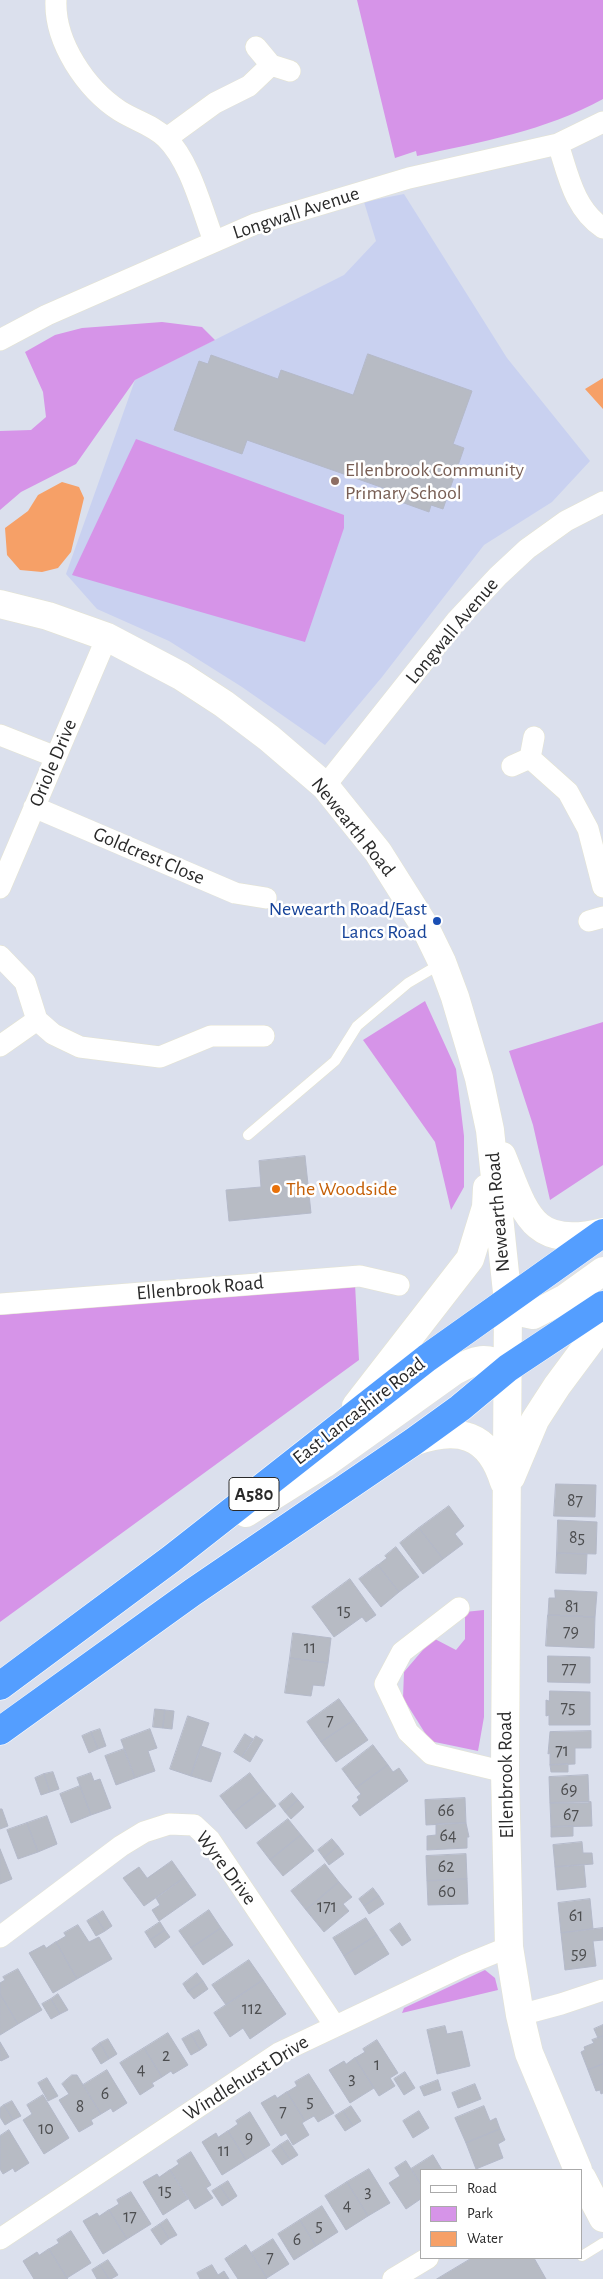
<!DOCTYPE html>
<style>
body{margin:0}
#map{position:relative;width:603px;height:2279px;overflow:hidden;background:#dbe0ed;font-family:"Alegreya Sans",sans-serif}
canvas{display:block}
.legend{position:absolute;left:420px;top:2169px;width:162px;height:90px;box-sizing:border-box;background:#fff;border:1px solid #aaa;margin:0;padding:6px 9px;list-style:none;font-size:15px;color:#2a2a2a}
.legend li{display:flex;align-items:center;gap:10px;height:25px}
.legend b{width:25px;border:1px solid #aaa}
</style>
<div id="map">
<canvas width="603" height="2279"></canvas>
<ul class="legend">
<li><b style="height:6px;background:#fff"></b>Road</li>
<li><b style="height:14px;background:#d694e8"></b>Park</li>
<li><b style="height:14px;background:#f6a067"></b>Water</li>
</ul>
</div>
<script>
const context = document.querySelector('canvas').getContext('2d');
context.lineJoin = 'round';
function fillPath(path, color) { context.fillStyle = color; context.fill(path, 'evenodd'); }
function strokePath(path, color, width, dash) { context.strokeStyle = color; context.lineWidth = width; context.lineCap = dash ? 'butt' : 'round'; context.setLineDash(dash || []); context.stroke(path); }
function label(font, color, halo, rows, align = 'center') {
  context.font = font + ' "Alegreya Sans",sans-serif'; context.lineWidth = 5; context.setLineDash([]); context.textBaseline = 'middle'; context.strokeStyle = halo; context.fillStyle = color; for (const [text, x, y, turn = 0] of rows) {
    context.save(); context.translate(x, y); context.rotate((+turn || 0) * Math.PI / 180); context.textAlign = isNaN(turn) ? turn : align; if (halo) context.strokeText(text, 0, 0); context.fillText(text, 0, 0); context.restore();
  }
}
const education = new Path2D(`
 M404 194 507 358 590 461 552 502 484 545 382 677 325 745 242 687 169 641 97 609 66 574 135 380 344 275 376 241 364 202Z`);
const green = new Path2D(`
 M357 0H603V99C545 131 481 142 417 156L416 151 395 158Z
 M162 322 202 327 215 340 135 380 76 464 21 492 0 510V431L31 430 46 417 43 392 25 352 55 335 82 328Z
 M136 439 344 515V528L305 642 72 575Z
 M425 1001 456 1069 464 1136V1187L451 1210 435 1142 363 1040Z
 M603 1022V1165L550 1200 533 1125 509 1051Z
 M355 1284 359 1360 0 1622V1315Z
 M484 1610V1717L478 1751 430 1741 403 1698 404 1672 433 1638 456 1650 465 1639V1612Z
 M485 1970 495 1978 498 1990 402 2013 404 2008Z`);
const water = new Path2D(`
 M603 378V409L585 389Z
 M62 482 79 487 84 498 71 552 58 568 42 572 20 570 7 555 5 528 28 511 38 495Z`);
const building = new Path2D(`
 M368 354 472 391 453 444 464 448 443 509 431 505 429 512 390 498 392 491 247 440 242 454 174 430 199 361 208 364 211 355 278 379 281 370 353 395Z
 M305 1156 311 1213 229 1221 226 1190 261 1187 259 1161Z
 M556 1484 596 1485 595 1517 554 1516Z
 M449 1506 464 1526 455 1534 463 1544 443 1559 419 1528Z
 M558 1520 597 1522 596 1554 557 1553Z
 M419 1528 443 1559 423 1574 400 1543Z
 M396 1547 419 1577 399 1592 378 1565 387 1558 385 1556Z
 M557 1553 587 1554 586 1574 556 1573Z
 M378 1565 399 1592 381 1607 359 1579Z
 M350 1579 376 1615 366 1622 362 1617 334 1637 312 1607Z
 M555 1590 597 1592 595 1617 548 1615 549 1598H555Z
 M548 1615 595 1617 594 1648 546 1646Z
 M293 1633 331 1638 328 1663 290 1658Z
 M548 1656 590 1657V1683L548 1682Z
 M290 1658 328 1663 324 1686 313 1685 311 1696 285 1693Z
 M550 1691 590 1692V1725H549V1715L546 1716V1700L549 1701Z
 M339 1699 354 1720 321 1742 307 1722Z
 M155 1709 165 1710 163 1728 153 1727Z
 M165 1710 174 1711 172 1729 163 1728Z
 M188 1716 209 1723 191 1776 170 1769Z
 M354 1720 368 1740 336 1762 321 1742Z
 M100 1729 106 1746 98 1749 91 1732Z
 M150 1729 157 1748 148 1751 155 1771 135 1778 121 1740Z
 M591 1731V1748H575V1764L550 1765V1753L548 1754 550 1732Z
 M91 1732 98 1749 89 1753 82 1736Z
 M245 1734 253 1739 242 1757 234 1752Z
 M256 1736 263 1740 250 1762 242 1757Z
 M373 1745 388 1765 356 1788 342 1769Z
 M201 1746 221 1753 211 1782 191 1776Z
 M124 1749 135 1778 116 1785 105 1756Z
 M568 1764V1772H551L550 1765Z
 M388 1765 393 1772 399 1768 408 1781 360 1816 352 1806 359 1800 357 1797 361 1794 356 1788Z
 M53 1772 59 1789 50 1792 44 1774Z
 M91 1773 94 1781 100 1779 111 1808 91 1815 77 1778Z
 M250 1773 263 1790 233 1813 220 1796Z
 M44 1774 50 1792 41 1795 35 1778Z
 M588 1775 589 1803H550L549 1777Z
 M80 1786 91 1815 71 1823 60 1794Z
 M263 1790 276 1806 246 1829 233 1813Z
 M292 1793 298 1800 285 1812 279 1804Z
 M465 1798 466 1823 426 1825 425 1800Z
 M298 1800 304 1807 291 1819 285 1812Z
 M591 1802 592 1826 551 1827 550 1803Z
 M0 1809H2L8 1826 0 1829Z
 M47 1816 57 1844 38 1852 27 1823Z
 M288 1819 301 1835 270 1860 257 1843Z
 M27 1823 38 1852 18 1859 7 1830Z
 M466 1823 469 1837H467V1848L427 1850V1836L436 1835V1824Z
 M573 1826V1836L551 1837V1827Z
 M301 1835 314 1851 283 1876 270 1860Z
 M332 1839 338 1846 324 1858 318 1850Z
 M582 1842 583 1853H592L593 1864 555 1867 553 1845Z
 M338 1846 344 1854 329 1865 324 1858Z
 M0 1849 12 1879 0 1884Z
 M466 1854 467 1879 427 1881 426 1856Z
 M172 1861 184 1878 144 1906 123 1878 139 1867 147 1878Z
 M325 1864 339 1882 306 1910 291 1891Z
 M584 1865 586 1887 557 1890 555 1867Z
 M184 1878 196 1895 159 1921 152 1910 160 1905 156 1898Z
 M467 1879 468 1904 428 1905 427 1881Z
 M339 1882 352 1897 343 1904 349 1911 324 1932 306 1910Z
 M373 1888 379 1896 364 1906 359 1899Z
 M379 1896 384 1904 369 1914 364 1906Z
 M590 1899 593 1929 561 1933 558 1903Z
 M209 1910 221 1928 191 1948 179 1931Z
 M103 1911 112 1926 105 1931 95 1916Z
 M95 1916 105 1931 96 1936 87 1921Z
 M366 1918 377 1935 344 1956 333 1938Z
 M160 1922 165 1930 150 1940 145 1932Z
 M400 1923 411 1940 402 1946 390 1930Z
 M78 1925 89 1942 99 1937 112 1959 77 1979 56 1942 66 1936 64 1933Z
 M221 1928 233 1945 203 1965 191 1948Z
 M603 1928V1940L593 1941 596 1966 565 1970 561 1933Z
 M165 1930 170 1937 155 1948 150 1940Z
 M377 1935 389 1954 355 1975 344 1956Z
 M56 1942 77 1979 53 1993 29 1953 44 1945 46 1948Z
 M249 1960 263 1980 226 2005 212 1985Z
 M18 1969 42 2010 18 2024 0 1994V1983L5 1980 3 1977Z
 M197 1973 203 1981 188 1992 183 1984Z
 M263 1980 286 2014 250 2039 243 2028 230 2037 214 2013Z
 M203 1981 208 1989 194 1999 188 1992Z
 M0 1994 18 2024 0 2035Z
 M58 1994 68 2010 60 2014 51 1999Z
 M51 1999 60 2014 51 2019 42 2004Z
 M603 2025V2036L598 2038 594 2029Z
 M445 2026 447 2034 462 2031 470 2066 437 2074 427 2030Z
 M199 2030 207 2045 200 2050 191 2034Z
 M168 2033 188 2065 173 2074 171 2071 162 2077 144 2048Z
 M191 2034 200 2050 191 2055 182 2039Z
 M603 2036V2064L588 2070 581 2052 585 2050 584 2047 594 2043 592 2040Z
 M108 2039 117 2054 109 2059 100 2043Z
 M377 2040 398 2073 390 2078 395 2086 379 2096 355 2058 365 2052 363 2049Z
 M0 2042 9 2057 1 2061 0 2060Z
 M100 2043 109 2059 101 2064 92 2049Z
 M144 2048 162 2077 152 2083 154 2086 140 2095 120 2063Z
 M355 2058 374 2088 350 2103 329 2070 344 2061 346 2064Z
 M603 2064V2093L601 2094 600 2090 596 2091 588 2070Z
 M107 2070 127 2103 113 2112 111 2108 101 2114 83 2085Z
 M405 2072 415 2088 404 2095 394 2079Z
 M309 2074 334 2113 318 2122 314 2116 305 2121 287 2092 297 2086 295 2082Z
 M72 2075H77L101 2114 91 2120 93 2124 79 2132 59 2100 69 2094 62 2084Z
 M47 2078 58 2096 48 2101 38 2083Z
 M438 2080 441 2090 424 2096 420 2087Z
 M475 2084 481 2099 458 2108 452 2093Z
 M287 2092 305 2121 302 2123 309 2135 293 2145 286 2133 281 2136 261 2103 275 2095 277 2098Z
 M43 2095 69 2138 44 2154 23 2120 32 2114 27 2105Z
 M12 2101 21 2116 13 2120 4 2105Z
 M4 2105 13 2120 5 2125 0 2117V2108Z
 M351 2106 361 2121 353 2126 343 2111Z
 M484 2106 490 2121 496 2118 500 2129 466 2143 455 2118Z
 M343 2111 353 2126 345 2131 335 2116Z
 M419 2111 429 2128 413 2138 403 2121Z
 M250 2112 270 2145 246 2160 228 2131 238 2124 236 2121Z
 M500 2129 505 2140 498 2144 503 2158 476 2169 466 2143Z
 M9 2130 29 2163 15 2172 13 2168 3 2174 0 2169V2136Z
 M228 2131 246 2160 222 2175 202 2142 216 2133 218 2137Z
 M288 2140 298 2155 290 2160 280 2145Z
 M280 2145 290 2160 282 2165 272 2151Z
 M191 2152 211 2185 206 2188 213 2198 195 2209 170 2170 179 2164 177 2161Z
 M433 2155 442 2170H422V2186L411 2169Z
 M406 2161 422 2186V2198L406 2209 389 2183 400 2176 395 2168Z
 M369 2169 390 2203 368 2216 347 2182Z
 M170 2170 188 2199 163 2215 143 2182 157 2174 159 2177Z
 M228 2181 237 2196 230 2201 220 2186Z
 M347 2182 368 2216 346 2230 325 2196Z
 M220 2186 230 2201 222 2206 212 2191Z
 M131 2192 151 2224 127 2239 109 2210 119 2204 117 2200Z
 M322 2206 338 2232 316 2246 300 2220Z
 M109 2210 127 2239 103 2254 83 2221 97 2213 99 2216Z
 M167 2219 177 2235 169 2239 160 2224Z
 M300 2220 316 2246 294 2260 278 2234Z
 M160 2224 169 2239 161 2245 151 2230Z
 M71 2231 91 2263 67 2278 49 2249 59 2243 57 2240Z
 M273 2239 289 2264 267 2278 251 2253Z
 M246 2245 267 2278 266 2279H238L225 2259Z
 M49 2249 67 2278 68 2279H34L23 2261 37 2252 39 2255Z
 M472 2258H534L546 2279H437Z
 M108 2260 118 2275 111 2279H109L100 2265Z
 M100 2265 109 2279H97L92 2270Z
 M212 2265 218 2275 224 2271 229 2279H200L197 2273Z`);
const lane = new Path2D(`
 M248 1135 335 1061 357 1026 408 983 442 963
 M582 2256 603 2243`);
const street = new Path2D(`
 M56 0C54 42 86 89 120 111 136 121 153 125 166 138 190 161 202 210 214 241
 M256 47 271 65 290 71
 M167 138 215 103 249 86 271 65
 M558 144C568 174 574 209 603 228
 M0 340 47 315 255 224 409 178 558 144 603 122
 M0 735 56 757
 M530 758 568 792 588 829 603 887
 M512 766 530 758 534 737
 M325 786 456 621 498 576 527 549 566 521 603 502
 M34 807 235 893 266 898
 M0 888 107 637
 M589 921 603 917
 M0 956 25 982 37 1020 53 1034 80 1047 160 1057 211 1036H264
 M0 1046 37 1020
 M0 1304 360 1276 399 1285
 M459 1608 402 1652 385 1684 408 1732 431 1754 505 1772
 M0 1937 121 1846 144 1832 169 1824 194 1825 210 1840 335 2026
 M520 2015 561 2004 603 1990
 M0 2239 279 2053 465 1965 509 1947
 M393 2279 428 2258`);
const secondary = new Path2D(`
 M0 604 48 616 107 637 181 676 224 704 269 738 325 786 378 852 424 925 442 962 455 997 479 1078 490 1130 508 1302 505 1772 509 1947 520 2015 529 2053 578 2170
 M502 1156C525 1212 531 1250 603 1232
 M508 1302 519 1312 533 1315 564 1299 603 1271
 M356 1406 470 1259 486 1207 487 1188
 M413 1442C458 1426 489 1433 504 1482
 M511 1477 535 1420 557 1386 603 1324
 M246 1513 324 1464 454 1371C477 1359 485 1355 508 1368
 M582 2178 603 2218`);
const highway = new Path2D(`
 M0 1686 171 1559 427 1358 603 1233
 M0 1731 193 1592 413 1442 460 1408 508 1368 603 1305`);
const markers = [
 [335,481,5,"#8d6e63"],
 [437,921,5,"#1a4fb4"],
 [276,1189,5,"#e8710a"]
];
const numberNames = [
 ["87",575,1501],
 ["85",577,1538],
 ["81",572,1607],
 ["15",344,1611],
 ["79",571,1632],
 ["11",310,1648],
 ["77",569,1669],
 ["75",568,1708],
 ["7",330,1721],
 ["71",562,1751],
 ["69",569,1790],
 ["66",446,1811],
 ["67",571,1815],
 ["64",448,1836],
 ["62",446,1867],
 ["60",447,1892],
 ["171",327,1907],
 ["61",576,1916],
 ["59",579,1954],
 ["112",252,2009],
 ["2",166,2056],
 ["1",377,2065],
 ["4",141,2070],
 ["3",352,2079],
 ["6",105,2094],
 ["5",310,2102],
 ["8",80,2107],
 ["7",283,2112],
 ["10",46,2129],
 ["9",249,2138],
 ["11",224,2151],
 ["15",165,2191],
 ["3",368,2192],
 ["4",347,2206],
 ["17",130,2217],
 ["5",319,2226],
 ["6",297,2240],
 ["7",270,2258]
];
const shields = [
 [254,1494,50]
];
const shieldNames = [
 ["A580",254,1494]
];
const streetNames = [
 ["Longwall Avenue",296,213,-18],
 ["Longwall Avenue",452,631,-50],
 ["Oriole Drive",53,763,-67],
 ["Newearth Road",353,827,51],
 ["Goldcrest Close",149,856,23],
 ["Newearth Road",498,1212,-95],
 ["Ellenbrook Road",200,1288,-5],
 ["East Lancashire Road",359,1411,-38],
 ["Ellenbrook Road",506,1775,-91],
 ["Wyre Drive",226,1868,53],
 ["Windlehurst Drive",246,2078,-32]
];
const educationNames = [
 ["Ellenbrook Community",345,470],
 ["Primary School",345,493]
];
const transitNames = [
 ["Newearth Road/East",427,909],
 ["Lancs Road",427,932]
];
const foodNames = [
 ["The Woodside",286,1189]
];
fillPath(education, '#c9d1f0');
fillPath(green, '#d694e8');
fillPath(water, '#f6a067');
fillPath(building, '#b7bbc4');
strokePath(building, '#b4b9c9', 1);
strokePath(lane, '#e4e3d0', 11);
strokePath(street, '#e4e3d0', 22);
strokePath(secondary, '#e4e3d0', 29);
strokePath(highway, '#fff', 29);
strokePath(lane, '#fff', 10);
strokePath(street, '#fff', 21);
strokePath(secondary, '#fff', 28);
strokePath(highway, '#549eff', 28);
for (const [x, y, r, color] of markers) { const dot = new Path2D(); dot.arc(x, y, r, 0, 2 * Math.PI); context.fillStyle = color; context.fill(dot); strokePath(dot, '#fff', 2); }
label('18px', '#4d4e50', null, numberNames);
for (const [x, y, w] of shields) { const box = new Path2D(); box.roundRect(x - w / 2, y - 16.5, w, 33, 4); context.fillStyle = '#fff'; context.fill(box); strokePath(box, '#2a2a2a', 1); }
label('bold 19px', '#2a2a2a', null, shieldNames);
label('20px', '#2a2a2a', '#fff', streetNames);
label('20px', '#785e54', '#fff', educationNames, 'left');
label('20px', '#164399', '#fff', transitNames, 'right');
label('20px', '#c56008', '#fff', foodNames, 'left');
</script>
